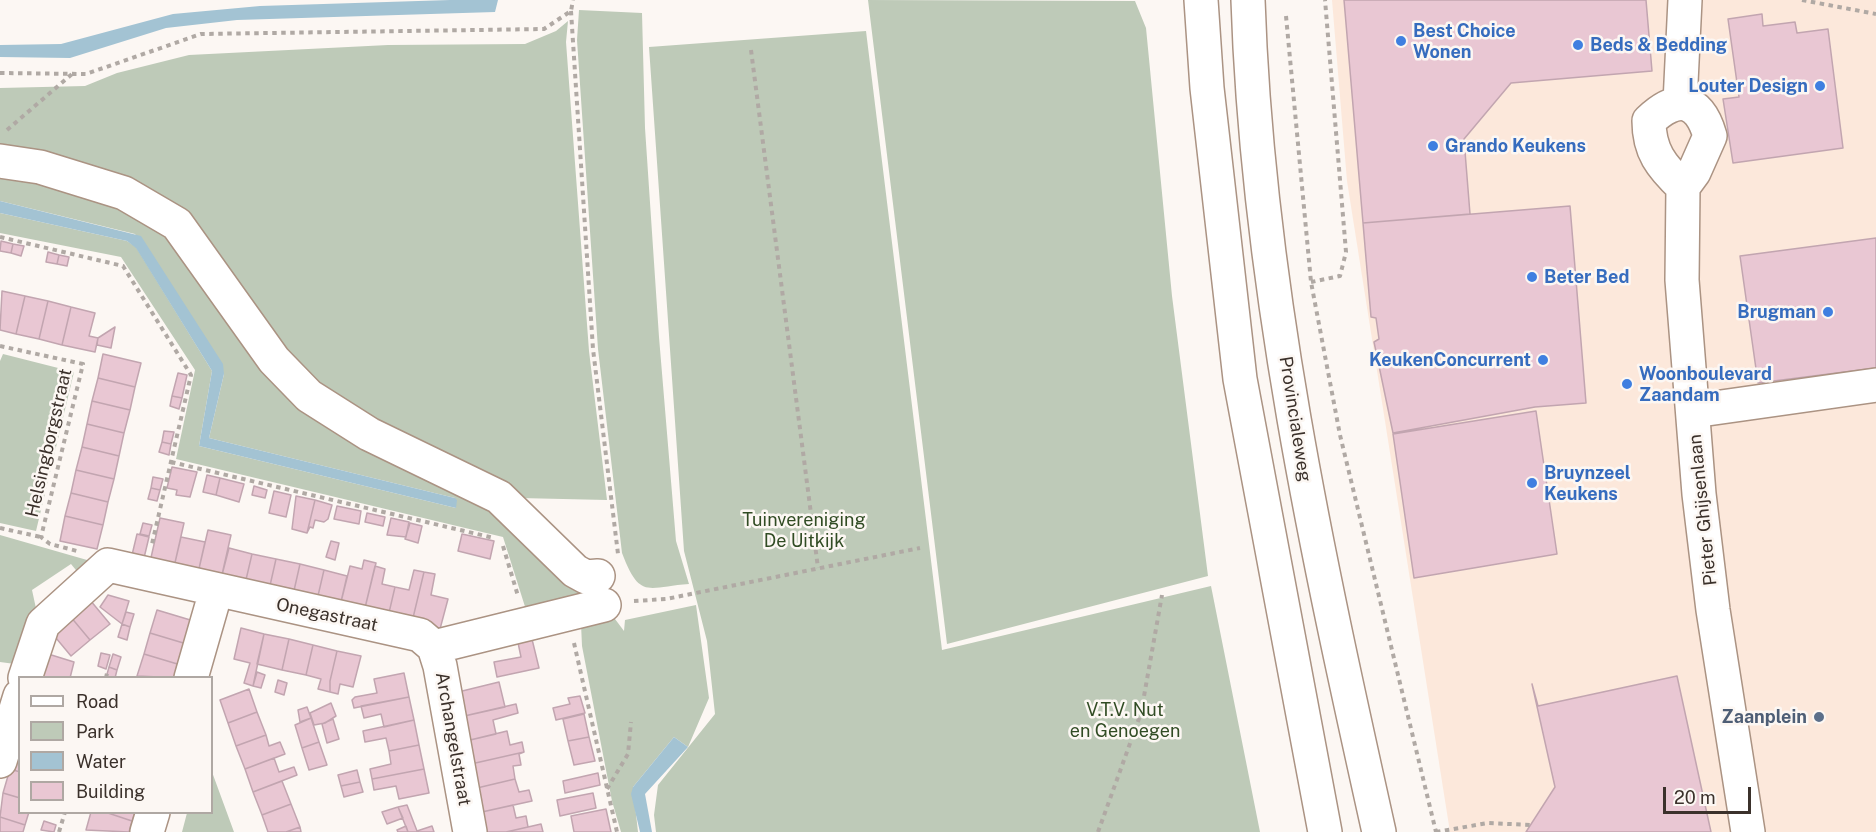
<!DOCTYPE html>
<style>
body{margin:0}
#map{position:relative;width:1876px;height:832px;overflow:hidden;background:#fcf7f3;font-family:"Public Sans",sans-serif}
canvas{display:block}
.legend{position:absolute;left:18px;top:676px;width:195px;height:138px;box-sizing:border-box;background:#fcf7f3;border:2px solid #afa8a3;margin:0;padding:8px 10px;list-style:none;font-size:18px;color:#3b312b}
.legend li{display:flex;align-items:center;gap:12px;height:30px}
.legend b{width:30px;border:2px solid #afa8a3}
.scale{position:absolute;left:1663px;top:787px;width:88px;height:27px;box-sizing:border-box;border:3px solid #3b312b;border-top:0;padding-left:8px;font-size:18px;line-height:21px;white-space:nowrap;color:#3b312b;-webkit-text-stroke:4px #fcf7f3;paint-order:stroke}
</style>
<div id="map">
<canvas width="1876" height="832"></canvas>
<ul class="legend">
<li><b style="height:8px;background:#fff"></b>Road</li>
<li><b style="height:16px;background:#becab8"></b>Park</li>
<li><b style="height:16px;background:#a3c3d3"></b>Water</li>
<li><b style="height:16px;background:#e9c7d3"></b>Building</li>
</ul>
<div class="scale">20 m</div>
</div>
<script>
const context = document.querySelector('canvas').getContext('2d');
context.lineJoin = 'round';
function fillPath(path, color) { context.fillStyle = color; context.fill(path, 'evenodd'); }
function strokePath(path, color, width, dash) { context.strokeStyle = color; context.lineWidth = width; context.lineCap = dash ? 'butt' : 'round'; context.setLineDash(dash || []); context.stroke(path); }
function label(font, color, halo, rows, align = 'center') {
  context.font = font + ' "Public Sans",sans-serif'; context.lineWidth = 5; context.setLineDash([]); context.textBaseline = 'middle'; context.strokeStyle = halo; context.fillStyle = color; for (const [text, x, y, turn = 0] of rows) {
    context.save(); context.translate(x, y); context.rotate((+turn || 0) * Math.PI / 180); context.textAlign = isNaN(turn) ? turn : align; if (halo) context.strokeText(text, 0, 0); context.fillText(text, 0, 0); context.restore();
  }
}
const built = new Path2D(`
 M1332 0H1876V832H1450L1347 181Z`);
const green = new Path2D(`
 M868 0 1135 1 1146 28 1172 296 1208 576 947 644Z
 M579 10 642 13 645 128 659 337 676 541 689 584C647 587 640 600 622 553L598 349 577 40Z
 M568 21 566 42 589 351 607 500 519 498 423 451 308 379 207 248 0 152V88L85 86 117 73 189 55 388 45 525 44 556 31Z
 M866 31 942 650 1211 586 1260 832H656L654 815 658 785 715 714 707 641 684 551 649 47Z
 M0 170 100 192 170 231 265 368 335 433 462 486 582 582 586 600 527 613 503 537 176 459 195 370 121 257 0 233V213L127 241 136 247 212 371 199 446 456 508 455 498 209 438 224 374 135 234 0 201Z
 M3 354 74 372 36 531 0 523V361Z
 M0 535 94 562 80 575 71 564 32 590 37 613 15 664 0 662Z
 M696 605 709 698 688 747 674 737 633 787 638 832H621L612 801 582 646 581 624 606 607 624 631 625 620Z
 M212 772 234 832H182L187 813 212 812Z`);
const water = new Path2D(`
 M450 0H498L495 12 237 20 166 28 70 58 0 57V45L61 44 173 14 260 6Z
 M0 201 141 236 223 364 224 374 209 438 455 498 457 500 456 508 199 446 212 371 136 248 127 241 0 213Z
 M674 737 688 747 645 794 652 832H640L631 794 633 787Z`);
const building = new Path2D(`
 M1344 0H1646L1652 71 1511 83 1464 139 1470 214 1363 223Z
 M1762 14 1763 26 1795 22 1797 33 1828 29 1843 148 1733 163 1723 99 1739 97 1728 19Z
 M1570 206 1586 403 1535 407 1393 433 1374 342 1379 339 1376 318 1371 317 1363 223Z
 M1876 238V368L1758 383 1740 256Z
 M1 241 13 244 11 253 0 251Z
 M13 244 24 246 21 256 11 253Z
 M48 252 59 255 57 264 46 262Z
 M59 255 69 257 67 266 57 264Z
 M2 291 25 296 16 334 0 330Z
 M25 296 48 301 39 339 16 334Z
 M48 301 71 307 62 345 39 339Z
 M71 307 95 313 89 336 98 338 95 352 62 345Z
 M115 327 111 348 97 345 98 338Z
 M103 354 141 363 135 387 98 378Z
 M178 373 187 375 182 398 172 396Z
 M98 378 135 387 130 410 92 401Z
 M172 396 182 398 179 409 170 406Z
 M92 401 130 410 124 433 87 424Z
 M1536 411 1557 554 1414 578 1393 434Z
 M87 424 124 433 119 456 82 447Z
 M164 431 174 432 171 444 162 442Z
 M162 442 171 444 169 455 159 452Z
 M82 447 119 456 114 479 76 470Z
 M172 467 197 472 190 497 176 495 177 490 167 488Z
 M76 470 114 479 108 502 71 493Z
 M207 475 220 478 216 495 203 492Z
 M153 477 163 479 160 490 151 488Z
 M220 478 244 484 239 502 216 495Z
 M254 486 267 490 265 498 252 495Z
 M151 488 160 490 157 501 148 499Z
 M274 491 291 495 286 517 269 513Z
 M71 493 108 502 103 525 65 516Z
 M296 496 315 500 307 533 292 529Z
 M315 500 332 505 328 519 324 522 315 520 313 528 310 527 307 533Z
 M337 506 361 511 359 524 334 519Z
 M367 513 385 517 383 526 365 522Z
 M65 516 103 525 97 549 60 541Z
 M160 518 184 523 174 567 150 562Z
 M391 518 409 522 406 537 387 535Z
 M143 523 152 525 149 536 140 534Z
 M410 523 422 526 418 543 405 539Z
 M208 530 231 535 221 579 198 573Z
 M137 534 149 537 144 558 132 555Z
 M462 534 494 541 490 559 458 551Z
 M181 537 205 542 198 573 174 567Z
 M331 541 339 543 335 560 326 557Z
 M229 548 252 554 245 584 221 579Z
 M252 554 276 559 269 590 245 584Z
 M276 559 300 564 293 595 269 590Z
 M364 560 376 563 364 612 340 606 350 566 362 569Z
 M300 564 324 570 317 600 293 595Z
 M375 566 385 569 382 584 395 587 388 617 364 612Z
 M324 570 347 576 340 606 317 600Z
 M414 570 424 572 412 622 388 617 395 587 409 590Z
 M424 572 435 574 431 595 448 599 440 629 412 622Z
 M108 595 129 601 122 624 100 607Z
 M90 600 110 624 90 640 70 616Z
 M157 610 197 622 190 645 150 633Z
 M126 612 134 614 130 627 122 624Z
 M70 616 90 640 71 656 51 632Z
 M122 624 130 627 127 640 118 637Z
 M241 628 264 634 253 686 244 683 250 663 234 659Z
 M150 633 190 645 184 666 144 654Z
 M264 634 289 639 282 670 257 664Z
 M531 635 539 668 497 677 494 662 521 657 517 638Z
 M289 639 313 645 306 675 282 670Z
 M313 645 337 651 330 681V692L318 689 321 679 306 675Z
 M337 651 361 656 353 687 340 684 338 694 330 692V681Z
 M45 653 74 662 70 678H42Z
 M101 653 110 655 106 669 98 666Z
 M113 654 121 657 117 670 109 667Z
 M144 654 184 666 180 678 137 676Z
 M109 667 117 670 115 678H106Z
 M257 672 265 675 261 688 253 686Z
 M404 673 409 697 354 708 352 700 355 697 377 693 374 679Z
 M1677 676 1711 832H1526L1555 787 1532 684 1538 706Z
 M278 680 287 683 284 695 275 692Z
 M499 682 505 707 460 717 454 693Z
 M249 689 257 712 228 723 220 700Z
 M580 696 585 713 556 720 553 708 570 704 568 698Z
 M409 697 414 720 384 727 381 714 364 718 361 706Z
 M331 703 336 716 325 723 314 725 310 713Z
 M516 704 518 713 493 720 496 734 466 741 460 717Z
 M307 707 311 718 300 722 298 710Z
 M257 712 266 735 236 746 228 723Z
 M584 714 589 737 568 741 563 719Z
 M311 718 319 742 302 748 295 725Z
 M333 719 339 739 327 743 322 724Z
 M414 720 419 745 389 751 386 738 365 742 363 731Z
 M507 731 510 745 522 742 524 752 471 764 466 741Z
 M266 735 269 746 280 742 285 754 245 769 236 746Z
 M589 737 595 761 574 765 568 741Z
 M319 742 327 765 309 770 302 748Z
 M419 745 424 769 372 779 370 769 391 764 389 751Z
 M20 747V772L10 769Z
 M524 752 519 754 521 765 513 766 515 779 477 788 471 764Z
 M274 758 279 772 294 767 297 775 253 792 245 769Z
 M10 769 20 772V798L3 793Z
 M424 769 429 793 399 799 396 786 374 790 372 779Z
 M357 770 360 782 341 786 338 775Z
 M598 773 600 785 565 793 563 781Z
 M515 779 519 792 529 790 532 801 482 812 477 788Z
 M282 781 291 804 262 815 253 792Z
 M360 782 363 792 344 797 341 786Z
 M3 793 20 798V812H29L25 825 0 817Z
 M593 793 596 808 560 816 557 800Z
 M291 804 300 827 286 832H268L262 815Z
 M407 805 417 831 432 826 434 832H408L398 807Z
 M513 805 516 818 526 816 528 827 506 832H487L482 812Z
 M398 807 403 818 387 824 382 812Z
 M606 809 611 832H574L571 816Z
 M91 812H105L132 821 129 832 86 830Z
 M105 812H135L132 821Z
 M0 817 25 825 23 832H0Z
 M44 821 56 825 54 832 41 830Z
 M541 824 543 832H506L528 827Z
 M406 826 408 832H398L397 830Z
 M300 827 301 832H286Z`);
const path = new Path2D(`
 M1802 0 1876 14
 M571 11 593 349 618 554
 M1286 16 1311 282 1340 435 1436 832
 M751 50 818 568
 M0 73 86 74 201 34 544 29 571 11 573 0
 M7 130 72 74
 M0 237 123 266 191 375 152 544
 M1311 282 1340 276 1346 252 1325 0
 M0 346 83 364 41 537 50 544 77 551
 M171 462 494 538
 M0 528 41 537
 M503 546 518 596
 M634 601 666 599 920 548
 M574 643 617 832
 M106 678 107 673
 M607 789 628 754 631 722
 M59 832 65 812
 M1098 832 1141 713 1162 595
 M1436 832 1488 823 1531 825`);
const minor = new Path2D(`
 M1680 103 1685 0
 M0 161 40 167 124 193 177 224 274 360 309 396 369 434 499 497 575 571 586 577 598 576
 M1683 187 1694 172 1710 136C1699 98 1677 94 1649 121 1649 151 1661 166 1683 187L1682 280 1699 494 1713 610 1748 832
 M1693 411 1876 385
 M434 647 440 666 470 832
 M434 647 604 605
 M25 678 43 624 108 565 420 635 434 647
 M191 678 216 591
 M0 761 20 696
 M147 832 153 812`);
const major = new Path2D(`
 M1201 0 1207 88 1240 379 1325 832
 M1248 0C1257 281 1318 558 1379 832`);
const markers = [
 [1401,41,6,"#3f7fe0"],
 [1578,45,6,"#3f7fe0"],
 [1820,86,6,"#3f7fe0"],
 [1433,146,6,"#3f7fe0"],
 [1532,277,6,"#3f7fe0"],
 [1828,312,6,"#3f7fe0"],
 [1543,360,6,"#3f7fe0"],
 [1627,384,6,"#3f7fe0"],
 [1532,483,6,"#3f7fe0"],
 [1819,717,6,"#5c6f8a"]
];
const shopNames = [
 ["Best Choice",1413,31],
 ["Wonen",1413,52],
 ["Beds & Bedding",1590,45],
 ["Louter Design",1808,86,"right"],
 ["Grando Keukens",1445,146],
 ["Beter Bed",1544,277],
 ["Brugman",1816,312,"right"],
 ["KeukenConcurrent",1531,360,"right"],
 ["Woonboulevard",1639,374],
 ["Zaandam",1639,395],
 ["Bruynzeel",1544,473],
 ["Keukens",1544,494]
];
const streetNames = [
 ["Provincialeweg",1295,419,81],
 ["Helsingborgstraat",49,443,-77],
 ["Pieter Ghijsenlaan",1703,510,-96],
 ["Onegastraat",327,615,12],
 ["Archangelstraat",453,739,80]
];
const parkNames = [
 ["Tuinvereniging",804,520],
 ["De Uitkijk",804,541],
 ["V.T.V. Nut",1125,710],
 ["en Genoegen",1125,731]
];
const serviceNames = [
 ["Zaanplein",1807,717]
];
fillPath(built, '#fce8db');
fillPath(green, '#becab8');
fillPath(water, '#a3c3d3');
fillPath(building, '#e9c7d3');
strokePath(building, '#c2a5b0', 1.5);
strokePath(minor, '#ab9383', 36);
strokePath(major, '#ab9383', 36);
strokePath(path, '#b0a9a4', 4, [4.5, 4.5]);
strokePath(minor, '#fff', 33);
strokePath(major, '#fff', 33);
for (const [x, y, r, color] of markers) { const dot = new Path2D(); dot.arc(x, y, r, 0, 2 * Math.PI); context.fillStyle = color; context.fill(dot); strokePath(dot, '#fcf7f3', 2); }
label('bold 18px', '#366cbe', '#fcf7f3', shopNames, 'left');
label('18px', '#3b312b', '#fcf7f3', streetNames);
label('18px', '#314c24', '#fcf7f3', parkNames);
label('bold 18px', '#4e5e75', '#fcf7f3', serviceNames, 'right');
</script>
